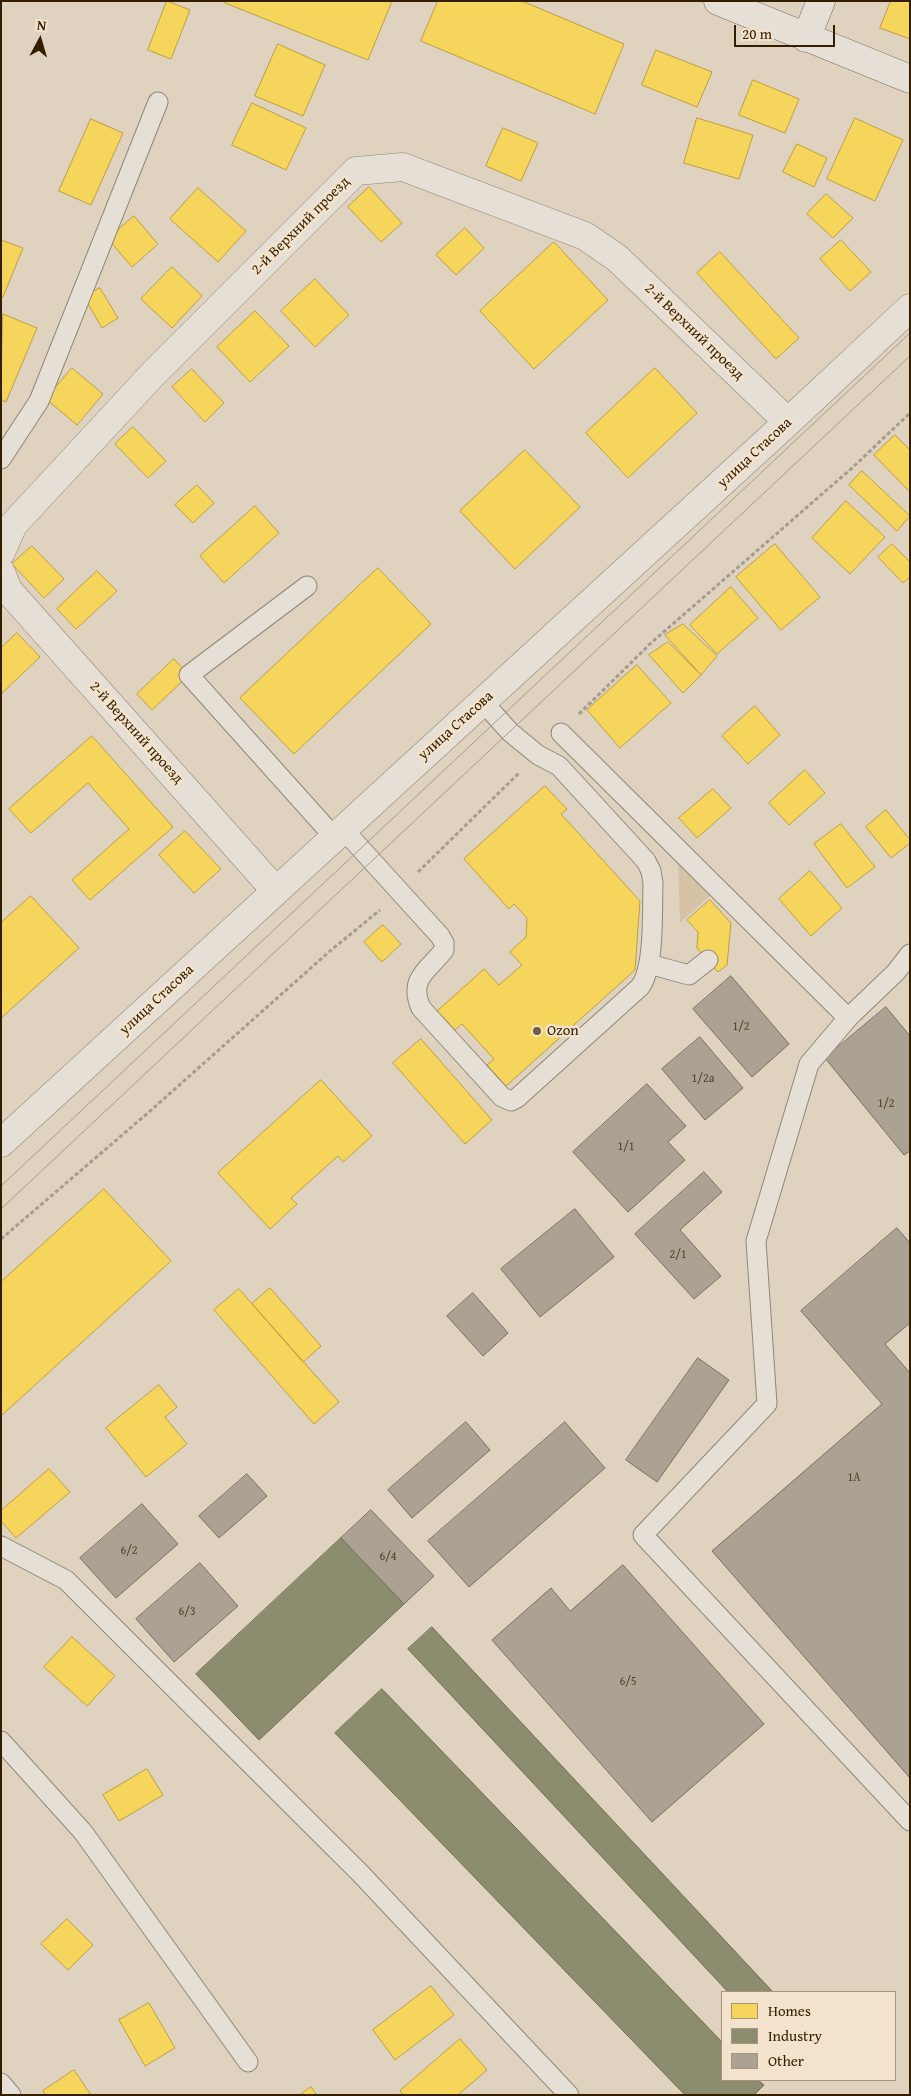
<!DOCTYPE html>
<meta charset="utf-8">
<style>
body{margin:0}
#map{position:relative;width:911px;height:2096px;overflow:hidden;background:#dfd2bf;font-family:"Gentium Book Plus",serif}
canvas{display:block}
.frame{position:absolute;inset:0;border:2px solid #341e00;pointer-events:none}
.legend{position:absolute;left:721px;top:1991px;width:175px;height:90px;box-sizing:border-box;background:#f3e3cd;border:1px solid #a7947b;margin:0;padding:6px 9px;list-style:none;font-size:15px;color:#341e00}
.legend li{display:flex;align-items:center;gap:10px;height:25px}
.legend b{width:25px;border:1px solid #a7947b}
.north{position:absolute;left:15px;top:15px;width:50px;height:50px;-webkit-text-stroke:4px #f3e3cd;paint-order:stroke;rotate:6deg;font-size:14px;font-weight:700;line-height:20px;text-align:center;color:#341e00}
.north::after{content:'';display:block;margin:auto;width:18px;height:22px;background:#341e00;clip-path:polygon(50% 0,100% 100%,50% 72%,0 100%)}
.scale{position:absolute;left:734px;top:25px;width:101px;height:22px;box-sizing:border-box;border:2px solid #341e00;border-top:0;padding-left:6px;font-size:15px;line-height:18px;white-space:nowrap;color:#341e00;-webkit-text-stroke:4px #f3e3cd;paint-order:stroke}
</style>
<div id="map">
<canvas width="911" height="2096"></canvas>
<div class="frame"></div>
<ul class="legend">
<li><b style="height:14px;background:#f6d55c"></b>Homes</li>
<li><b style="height:14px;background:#8c8c6e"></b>Industry</li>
<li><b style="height:14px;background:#aca293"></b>Other</li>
</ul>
<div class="north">N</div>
<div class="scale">20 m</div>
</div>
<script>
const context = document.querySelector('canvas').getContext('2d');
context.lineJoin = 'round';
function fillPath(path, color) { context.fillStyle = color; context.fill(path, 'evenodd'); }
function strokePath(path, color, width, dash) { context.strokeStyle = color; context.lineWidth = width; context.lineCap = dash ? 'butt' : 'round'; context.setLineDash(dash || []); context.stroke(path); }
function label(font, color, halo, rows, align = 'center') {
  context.font = font + ' "Gentium Book Plus",serif'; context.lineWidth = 5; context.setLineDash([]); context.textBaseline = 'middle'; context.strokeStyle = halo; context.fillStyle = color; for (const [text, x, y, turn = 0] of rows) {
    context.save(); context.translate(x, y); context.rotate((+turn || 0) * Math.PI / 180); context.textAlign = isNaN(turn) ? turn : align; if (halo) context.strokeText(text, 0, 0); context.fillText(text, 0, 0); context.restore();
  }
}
const green = new Path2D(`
 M678 857 712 894 680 923Z`);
const homes = new Path2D(`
 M167 1 190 10 171 59 148 50Z
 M225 1H392L368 60 225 3Z
 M438 1H522L624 44 595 114 421 41Z
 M891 1H910V39L880 28Z
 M278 44 325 65 303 116 255 96Z
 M656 50 712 72 697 107 642 85Z
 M753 80 799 99 785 133 739 115Z
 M252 103 306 128 286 170 232 145Z
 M697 118 753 135 739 179 684 163Z
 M855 118 903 140 875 201 827 179Z
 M91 119 123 133 91 205 59 191Z
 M503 128 538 143 521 181 486 166Z
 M797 144 827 158 814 187 783 172Z
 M369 187 402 223 381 242 348 207Z
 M198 188 246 231 218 262 170 219Z
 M826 194 853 218 833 238 807 214Z
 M134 216 158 244 132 267 108 239Z
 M465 228 484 248 456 275 436 255Z
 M1 240 23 248 3 297H1Z
 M841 240 871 272 850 291 820 259Z
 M554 242 608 300 534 369 480 311Z
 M720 252 799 338 776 359 697 273Z
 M172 267 202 296 172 328 141 299Z
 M315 279 349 315 315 347 281 311Z
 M100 288 118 318 102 328 84 297Z
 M255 311 289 346 250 382 217 347Z
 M3 314 37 328 6 402 1 400Z
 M72 368 103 394 77 425 46 399Z
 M655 368 697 413 628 478 586 433Z
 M192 369 224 403 205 422 172 387Z
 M133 427 166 461 148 478 115 444Z
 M895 435 910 450V492L874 455Z
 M525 450 580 507 515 569 460 511Z
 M862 471 910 516 897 531 849 485Z
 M197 485 214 503 193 523 175 505Z
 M846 501 885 537 850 574 812 538Z
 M255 506 279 533 224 583 200 556Z
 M775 544 820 597 781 630 736 577Z
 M892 544 910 562V577L903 583 878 557Z
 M32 546 64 579 44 598 12 564Z
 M378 568 431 624 294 754 240 698Z
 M97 571 117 591 76 629 57 609Z
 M731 587 758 618 717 654 690 625Z
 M683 624 717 656 701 675 665 635Z
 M17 633 40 657 1 694V648Z
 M668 642 701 675 683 693 649 655Z
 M174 659 189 675 152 710 137 694Z
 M637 665 671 703 620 748 587 710Z
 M755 706 780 735 748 764 722 736Z
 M92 736 173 827 90 900 72 880 129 829 88 783 31 833 9 809Z
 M805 770 825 793 789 825 769 803Z
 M545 786 567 809 561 814 640 901 635 970 506 1086 487 1065 494 1059 462 1024 455 1030 437 1011 484 969 499 985 522 965 510 952 526 937 527 918 514 904 509 909 464 859Z
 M713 789 731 808 697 838 679 818Z
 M886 810 910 840V843L891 858 866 827Z
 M841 824 875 867 847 888 814 844Z
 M185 831 221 869 194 893 159 855Z
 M810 871 842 908 811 936 779 899Z
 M31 896 79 948 1 1018V923Z
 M710 900 731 923 727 965 718 972 697 948 698 932 687 920Z
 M383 925 401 944 382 962 364 942Z
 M421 1039 492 1120 465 1144 393 1063Z
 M321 1080 372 1136 343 1162 338 1156 291 1198 297 1204 270 1229 218 1173Z
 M104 1189 171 1261 1 1416V1282Z
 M270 1288 321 1346 303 1362 252 1304Z
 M239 1289 339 1402 314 1424 214 1310Z
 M159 1385 177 1407 165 1417 187 1444 146 1477 106 1428Z
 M49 1469 70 1492 16 1538 1 1521V1511Z
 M72 1637 115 1676 87 1706 44 1667Z
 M147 1769 163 1795 119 1821 103 1795Z
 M67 1919 93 1945 68 1970 41 1944Z
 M431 1986 454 2015 395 2060 373 2030Z
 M149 2003 175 2048 145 2066 119 2020Z
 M460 2039 487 2070 458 2095H403L400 2091Z
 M74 2070 91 2095H45L43 2091Z
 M311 2087 317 2095H300Z`);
const industry = new Path2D(`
 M341 1538 404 1604 259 1740 196 1674Z
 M432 1627 773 1992H728L408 1649Z
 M382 1689 722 2042V2080H758L764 2085 754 2095H685L335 1733Z`);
const building = new Path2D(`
 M731 976 789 1044 752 1077 693 1009Z
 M886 1007 910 1036V1151L904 1155 825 1058Z
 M700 1037 743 1088 705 1120 662 1069Z
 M647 1084 686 1126 668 1142 685 1160 628 1212 573 1152Z
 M704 1172 722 1192 680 1230 721 1276 694 1299 635 1234Z
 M575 1209 614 1257 540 1317 501 1269Z
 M897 1228 910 1243V1323L885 1344 910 1373V1778L712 1551 882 1404 801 1311Z
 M473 1293 508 1333 483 1356 447 1316Z
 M698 1358 729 1380 657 1482 626 1460Z
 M466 1422 490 1450 412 1518 388 1490Z
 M565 1422 605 1468 469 1587 428 1541Z
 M247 1474 267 1496 219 1538 199 1516Z
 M142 1504 178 1544 116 1598 80 1558Z
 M371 1510 434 1576 404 1604 341 1538Z
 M200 1563 238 1606 174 1662 136 1619Z
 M623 1565 764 1724 652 1822 492 1640 551 1588 570 1611Z`);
const path = new Path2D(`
 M579 714 651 643 852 468 910 413
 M418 872 519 773
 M1 1239 149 1112 330 951 380 910`);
const lane = new Path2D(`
 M1 459 39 401 158 102
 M307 586 189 675 335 838
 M561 733 848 1018
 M343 829 440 936 444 943V950C428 971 408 978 421 1008L502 1097 511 1101 517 1098 640 987C655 967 652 910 653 883L651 871 646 861 559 766 538 755 510 732 483 702
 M910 954 896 972 848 1018 809 1064 756 1241 767 1404 643 1535 910 1821
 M649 964 689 975 708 960
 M1 1546 66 1580 360 1873 569 2095
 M1 1741 83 1832 248 2062
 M1 2083 11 2095`);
const street = new Path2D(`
 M1 552 13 525 152 375 356 171 403 167 585 236 617 258 788 422
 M1 572 8 590 276 891
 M1 1143 788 422 910 308`);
const secondary = new Path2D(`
 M718 1 910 79
 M806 38 821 1`);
const tram = new Path2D(`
 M1 1186 910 333
 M1 1209 910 356`);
const markers = [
 [537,1031,5,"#705d43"]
];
const numberNames = [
 ["1/2",741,1027],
 ["1/2а",703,1079],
 ["1/2",886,1104],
 ["1/1",626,1147],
 ["2/1",678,1255],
 ["1А",854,1478],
 ["6/2",129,1551],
 ["6/4",388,1557],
 ["6/3",187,1612],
 ["6/5",628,1682]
];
const streetNames = [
 ["2-й Верхний проезд",301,226,-45],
 ["2-й Верхний проезд",694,332,44],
 ["улица Стасова",755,453,-43],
 ["улица Стасова",456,726,-42],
 ["2-й Верхний проезд",136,733,48],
 ["улица Стасова",157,1000,-43]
];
const poiNames = [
 ["Ozon",547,1031]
];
fillPath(green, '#d5c2a7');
fillPath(homes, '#f6d55c');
strokePath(homes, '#bc9e40', 1);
fillPath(industry, '#8c8c6e');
strokePath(industry, '#726b4d', 1);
fillPath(building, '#aca293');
strokePath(building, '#786d5f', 1);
strokePath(lane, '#908778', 21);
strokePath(street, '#908778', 29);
strokePath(secondary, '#786d5f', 29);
strokePath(path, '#a49c91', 3, [4, 2.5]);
strokePath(lane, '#e6dfd5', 19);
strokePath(street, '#e6dfd5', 28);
strokePath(secondary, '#e6dfd5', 28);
strokePath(tram, '#a49c91', 1);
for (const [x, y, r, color] of markers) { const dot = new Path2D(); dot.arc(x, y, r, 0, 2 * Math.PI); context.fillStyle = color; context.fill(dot); strokePath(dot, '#f3e3cd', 2); }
label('12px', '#523f25', null, numberNames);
label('15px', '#341e00', '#f3e3cd', streetNames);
label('15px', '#341e00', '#f3e3cd', poiNames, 'left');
</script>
